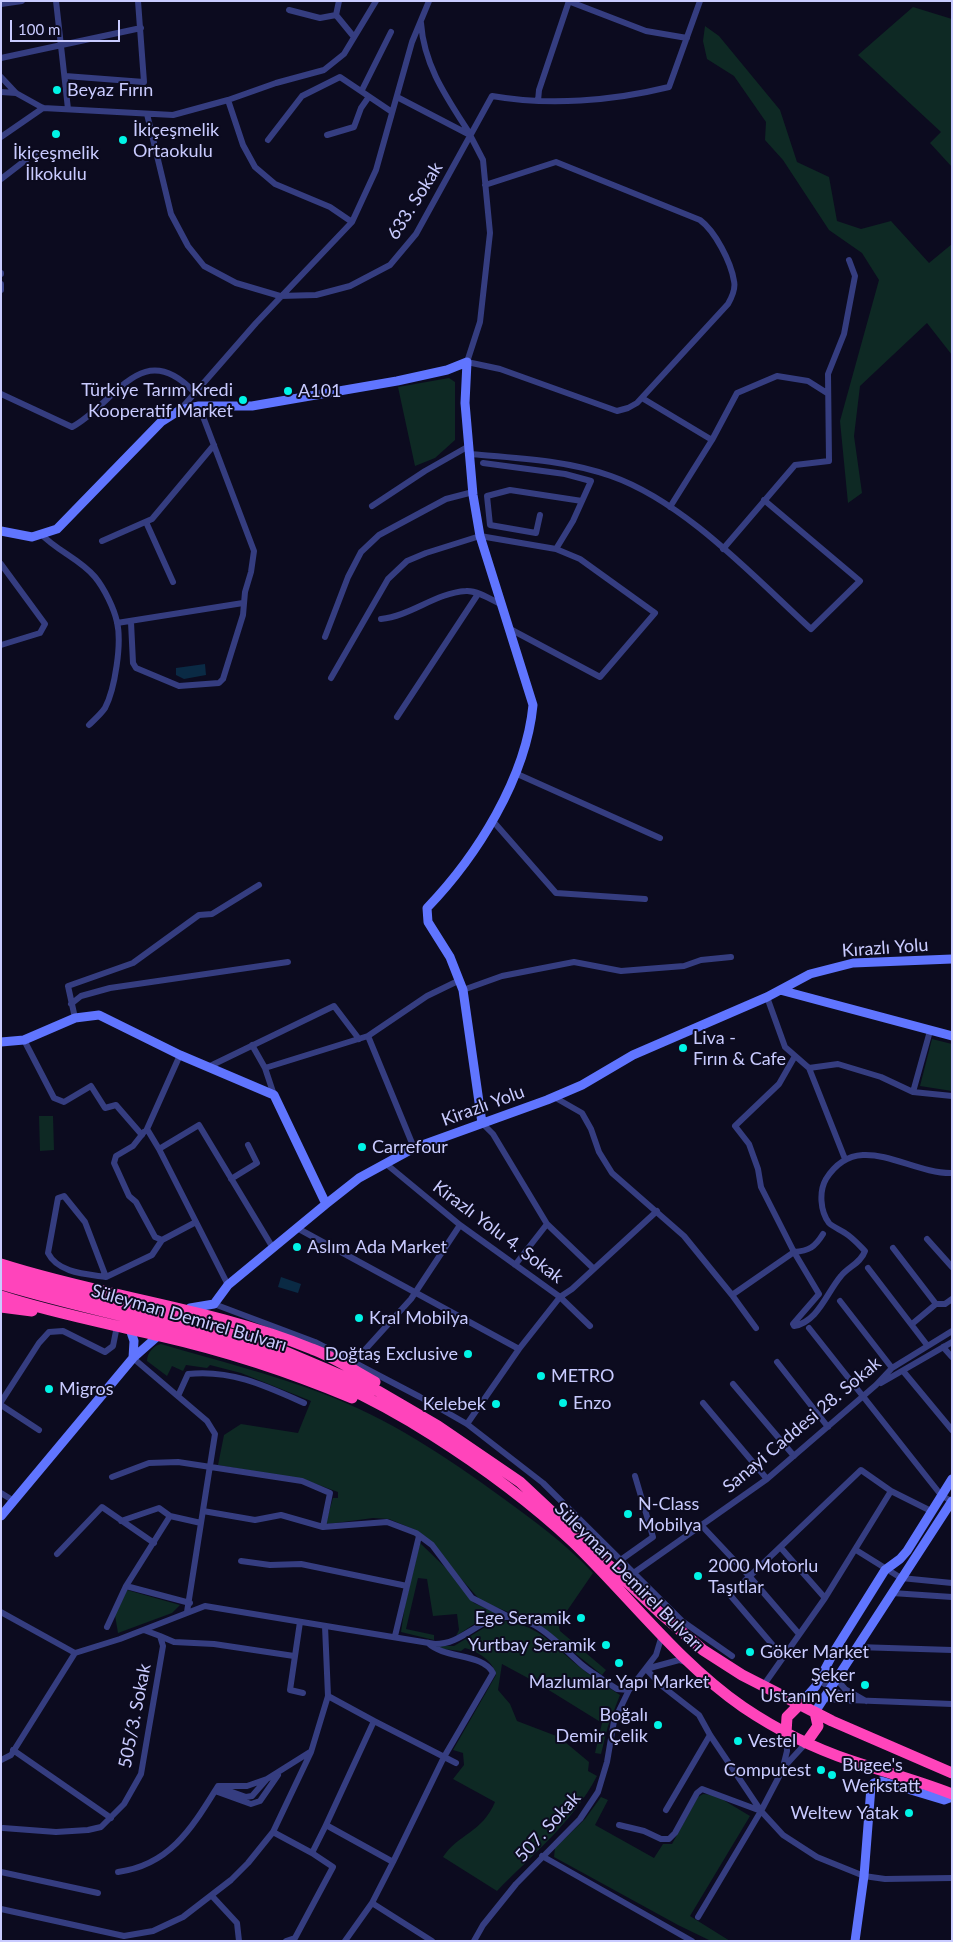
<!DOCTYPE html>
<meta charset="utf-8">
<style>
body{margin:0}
#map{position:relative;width:953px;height:1942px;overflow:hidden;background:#0c0b1f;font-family:Lato,sans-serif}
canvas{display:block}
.frame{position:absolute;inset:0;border:2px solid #c9cbff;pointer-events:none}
.scale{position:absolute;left:10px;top:20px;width:110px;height:22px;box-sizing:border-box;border:2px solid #c9cbff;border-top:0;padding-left:6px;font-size:15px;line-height:18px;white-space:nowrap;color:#c9cbff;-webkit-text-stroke:4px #0c0b1f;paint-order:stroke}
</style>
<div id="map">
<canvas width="953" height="1942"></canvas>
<div class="frame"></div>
<div class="scale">100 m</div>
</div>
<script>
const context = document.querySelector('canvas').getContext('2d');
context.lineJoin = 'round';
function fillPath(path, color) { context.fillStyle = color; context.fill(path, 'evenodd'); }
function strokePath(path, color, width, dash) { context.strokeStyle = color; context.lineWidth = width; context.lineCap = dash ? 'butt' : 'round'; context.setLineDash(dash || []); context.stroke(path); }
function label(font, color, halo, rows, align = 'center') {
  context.font = font + ' Lato,sans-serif'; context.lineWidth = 4; context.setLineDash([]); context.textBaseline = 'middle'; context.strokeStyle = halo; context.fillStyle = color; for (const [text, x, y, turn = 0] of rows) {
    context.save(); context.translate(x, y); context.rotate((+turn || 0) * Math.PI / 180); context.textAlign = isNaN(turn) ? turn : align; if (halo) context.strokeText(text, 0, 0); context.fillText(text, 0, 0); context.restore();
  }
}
const green = new Path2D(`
 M913 7 952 19V167L930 143 941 132 858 55Z
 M705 26 719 36 780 110 797 162 829 177 837 221 861 229 891 221 929 263 952 244V355L927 323 860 386 854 436 862 493 848 503 840 421 879 280 862 253 829 230 783 160 765 140 766 122 734 76 707 59 703 41Z
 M449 378 455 382V440L435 458 415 466 398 387Z
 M932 1039 952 1044V1091L920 1086Z
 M39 1116H53L54 1150 40 1151Z
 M161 1344C215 1360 271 1374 324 1394 388 1418 445 1456 500 1496 533 1520 565 1543 593 1573L558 1624 560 1631 606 1670 602 1675 540 1625 481 1601 418 1531 389 1519 373 1518 328 1524 326 1522 333 1498H338V1492L305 1480 218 1465 224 1435 241 1424 298 1433 311 1401 241 1373 210 1365 207 1368 186 1365 183 1371 172 1366 167 1376 147 1361C147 1353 154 1345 161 1344Z
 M420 1543 448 1570 474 1603 498 1614 485 1617 456 1636 459 1630 457 1614 433 1616 427 1579 418 1578 406 1629 434 1635V1640L401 1632 405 1605Z
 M127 1590 180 1605 172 1613 118 1633 115 1615Z
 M506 1621C542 1628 549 1642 576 1664 590 1676 605 1685 620 1695L608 1726 601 1754 595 1753 602 1723 539 1684 502 1664 498 1690 510 1704 517 1721 559 1737 589 1762 588 1771 597 1776C573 1822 533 1854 497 1891L443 1857C458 1834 482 1833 495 1802L453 1779 464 1765 463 1753 453 1750 496 1675C494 1662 478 1651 465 1648L461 1651 435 1648 438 1646H454L492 1623Z
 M703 1794 715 1795 750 1816 690 1916 730 1941H711L678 1925 554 1857 555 1848 585 1819 601 1797 608 1800 595 1825 654 1858 663 1844H672L698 1797Z`);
const water = new Path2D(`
 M205 664 206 675 184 679 176 675V668Z
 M281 1277 301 1284 298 1293 278 1287Z`);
const street = new Path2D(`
 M56 1 68 109
 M339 1 336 15 354 37
 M568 1 646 31 687 38
 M1 4 22 1
 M289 10 320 18 336 15
 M421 23C424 66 447 98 470 134
 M1 58 141 28
 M65 76 144 82 138 1
 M1 77 16 93 43 108 173 115 228 100 276 83 324 70 344 54 376 1
 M362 90 391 32
 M1 92 16 93
 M397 97 470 135 483 160 490 233 480 322 467 362 500 369 617 411 628 408 637 403 728 304C732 297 736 289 734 281 731 262 715 231 700 220L556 162 485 185
 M538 101 539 90 569 1
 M147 114 171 214 188 246 204 266 236 283 280 296 316 295 350 286 390 265 416 234 492 96C549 106 612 101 669 87L700 1
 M327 135 354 127 361 108 368 98
 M1 137 43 108
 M268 140 302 96 340 77 392 112
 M1 179 36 152
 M352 222 376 170 412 42 429 1
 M1 273V274
 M1 284V290
 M1 394 72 427C115 404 141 337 193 391
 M642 398 712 440
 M180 410 256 323 352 222 330 207 275 184 255 167 243 145 228 100
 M469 454C517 458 566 460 611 476 685 502 754 577 811 629L860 581 764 500
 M483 463 565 474 591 481 573 521 556 549
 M372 506 425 471 469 446
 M670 507 712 440 737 393 777 376 808 381 827 393
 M540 515 536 533 490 525 487 496 510 490 582 501
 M146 522 173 582
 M41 534C57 551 80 559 95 577 104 588 114 608 117 622 122 643 115 689 105 708 101 714 94 720 89 725
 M102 541 152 519 214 445
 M723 549 795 465 829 461 828 374 844 334 855 276 849 260
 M1 564 45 624 40 633 1 645
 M381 619C411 616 435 593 466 591 477 590 492 600 502 605
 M131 622 133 663 136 668 179 686 219 683 223 679 243 615 245 592 251 572 254 551 199 406
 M117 623 243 603
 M325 637 348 577 361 552 379 535 446 499 473 492
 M331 678 388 579 407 561 426 553 480 536 556 549 580 559 655 613 600 677 510 629
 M397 717 478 594
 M515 773 660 838
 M492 820 556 893 645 899
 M463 990 502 976 574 962 621 971 684 966 701 960 731 957
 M767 997 785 1047 809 1068 838 1064 881 1077 913 1092 952 1096
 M71 1004 81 996 110 988 288 962
 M75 1018 68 986 133 963 199 915 212 914 259 885
 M368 1036 427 996 460 980
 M24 1040 54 1098 64 1102 91 1086 105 1108 116 1105 142 1135
 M252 1045 265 1068 274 1095
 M180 1055 147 1129 159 1149 228 1285
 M795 1056 779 1084 735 1126 749 1144 758 1169 761 1187 794 1252 819 1294 793 1324 794 1326C818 1322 827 1292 841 1276 848 1267 861 1263 865 1251 859 1245 853 1238 845 1233 841 1230 833 1227 829 1223 820 1211 819 1191 826 1179 858 1128 907 1174 952 1173
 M208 1067 334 1006 359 1039
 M265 1068 368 1036 414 1148
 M809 1068 845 1159
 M913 1092 930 1031
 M554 1097 582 1113 591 1129 599 1152 612 1173 684 1236 732 1295 756 1328
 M482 1123 493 1134 547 1224 594 1269
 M144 1132 133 1146 116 1156 114 1163 129 1196 136 1202 155 1237 162 1240
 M159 1149 199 1125 273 1248
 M385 1163 460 1225 560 1297 590 1326
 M231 1179 257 1163 248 1145
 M297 1228 519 1349
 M927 1239 952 1267
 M893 1248 936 1304
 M515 1265 547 1224
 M868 1268 927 1345
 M106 1277C86 1274 58 1273 48 1253L58 1198 64 1196 85 1222 106 1277 152 1255 162 1240 196 1222
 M732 1295 794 1252C809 1251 815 1247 823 1234
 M840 1301 892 1368
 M214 1304 315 1342 420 1397 467 1424 543 1483 682 1621 732 1656
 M912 1324 936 1304H945L952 1299
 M809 1328 941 1495 951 1501
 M943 1347 952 1357
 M133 1358 207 1421 215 1434 187 1612
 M777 1362 828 1427
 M353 1363 411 1299 460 1225
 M903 1371 952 1430
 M881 1383 952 1342
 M733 1384 794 1456
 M178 1396 188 1374C230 1369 266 1386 304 1403
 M1 1402 39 1343 49 1332 63 1331 105 1352 113 1346 117 1326
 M703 1403 767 1479
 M1 1405 39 1430
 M467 1424 519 1349 560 1297 572 1289 657 1211
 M112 1477 149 1463 178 1462 302 1481 330 1493 323 1527
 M1 1493 14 1501
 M203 1511 255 1520 281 1515 323 1527 387 1522 416 1533 432 1545 472 1598 507 1616
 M121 1521 159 1508 170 1516 201 1523
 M702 1526 750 1577 799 1634
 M781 1548 825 1598
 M856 1550 901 1578 952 1583
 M57 1554 102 1507 154 1543
 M241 1561 270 1565 301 1564 407 1586
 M614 1569 622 1559 653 1537 635 1476
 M627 1582 635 1572 767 1479 876 1385 892 1368 952 1331
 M126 1586 190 1603
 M892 1593 952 1597
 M1 1612 75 1653 120 1639 205 1606 435 1644C459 1644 472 1626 494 1619 529 1608 558 1644 581 1664 589 1671 598 1676 606 1682L617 1689 629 1690
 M300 1622 290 1690 303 1693
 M107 1627 126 1586 170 1516
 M160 1636 174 1642 214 1644 294 1656
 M395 1636 419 1536
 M857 1647 952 1650
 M782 1656 730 1595 861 1470 891 1491
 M646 1669 662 1686 699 1715 710 1735 761 1811 783 1835 817 1857 864 1876 885 1879 952 1878
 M646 1669 679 1660 685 1662
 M823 1674 834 1676 845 1689 866 1701
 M821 1678 823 1683 851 1701
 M763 1686 825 1598 891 1491 931 1511
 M328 1696 374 1721 326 1825 393 1862 372 1903 432 1941
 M823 1699 952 1704
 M374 1721 456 1763
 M13 1750 111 1818
 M1 1760 11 1755 75 1653
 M784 1763 787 1751 786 1733
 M218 1787 246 1797 252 1796 266 1780
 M215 1791 251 1804 260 1801 278 1775
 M666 1810 710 1735
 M619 1825 644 1831 661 1839H669L675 1833 697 1793 702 1789 761 1811
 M3 1828 56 1832 88 1830 101 1827 124 1804 141 1774 163 1646 160 1636 144 1630
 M273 1832 312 1853 326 1825
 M542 1856 692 1941
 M393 1862 444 1757 493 1673C483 1653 444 1659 428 1643
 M1 1872 98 1893
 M118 1872C171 1865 193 1826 218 1786H247L267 1779 310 1752
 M212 1896 237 1923 239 1941
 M1 1909 124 1936 153 1931 183 1917 231 1880 248 1863 273 1832 311 1752 328 1696 325 1626
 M698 1917 761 1811 784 1767 806 1743
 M286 1941 295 1938 333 1867 312 1853
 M345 1941 372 1903
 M474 1941 483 1925 516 1884 580 1819 598 1792 607 1762 614 1721 629 1690 656 1655 662 1635`);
const secondary = new Path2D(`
 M1 531 32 537 57 529 161 422 180 410 199 406H252L397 381 447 370 467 362 465 403 473 495 480 536 533 705C526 778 477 856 427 908L428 922 450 957 463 990 482 1123
 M780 990 952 1036
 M1 1042 24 1040 75 1018 99 1015 180 1055 274 1095 326 1204
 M214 1304 228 1285 326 1204 359 1178 414 1148 547 1100 582 1085 633 1055 767 997 810 974 853 963 952 959
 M190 1308 214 1304
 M130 1329 134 1341 133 1358
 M1 1516 133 1358 159 1335
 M800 1704 816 1686 835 1650 885 1570 900 1559 907 1551 952 1479
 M815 1712 952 1501
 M855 1941 864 1876 871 1787 874 1783 881 1781 944 1800 952 1797`);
const highway = new Path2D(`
 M1 1264C103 1297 212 1308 312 1349 334 1357 355 1371 375 1382
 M1 1274 200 1325 274 1347 378 1391 438 1426 520 1482 659 1612 703 1650 742 1675 832 1721 952 1773
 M1 1284C77 1307 155 1322 231 1344 302 1365 370 1395 432 1435 481 1466 530 1502 573 1542 629 1596 678 1662 743 1707 777 1730 813 1748 852 1761 885 1772 919 1781 952 1794
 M1 1296C53 1313 107 1323 160 1336 226 1351 290 1372 352 1398
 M1 1307 32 1311
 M786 1733 787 1717 800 1704
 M806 1743 818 1726 815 1712`);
const markers = [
 [57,90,5,"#00f4e6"],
 [56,134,5,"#00f4e6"],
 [123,140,5,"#00f4e6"],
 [288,391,5,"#00f4e6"],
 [243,400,5,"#00f4e6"],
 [683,1048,5,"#00f4e6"],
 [362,1147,5,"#00f4e6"],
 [297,1247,5,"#00f4e6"],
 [359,1318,5,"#00f4e6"],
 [468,1354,5,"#00f4e6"],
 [541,1376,5,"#00f4e6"],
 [49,1389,5,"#00f4e6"],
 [563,1403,5,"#00f4e6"],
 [496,1404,5,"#00f4e6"],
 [628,1514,5,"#00f4e6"],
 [698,1576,5,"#00f4e6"],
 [581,1618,5,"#00f4e6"],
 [606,1645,5,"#00f4e6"],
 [750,1652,5,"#00f4e6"],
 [619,1663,5,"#00f4e6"],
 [865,1685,5,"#00f4e6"],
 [658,1725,5,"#00f4e6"],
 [738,1741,5,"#00f4e6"],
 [821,1770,5,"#00f4e6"],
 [832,1775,5,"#00f4e6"],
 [909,1813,5,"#00f4e6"]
];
const poiNames = [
 ["Beyaz Fırın",67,90],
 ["İkiçeşmelik",133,130],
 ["Ortaokulu",133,151],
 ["İkiçeşmelik",56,153,"center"],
 ["İlkokulu",56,174,"center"],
 ["Türkiye Tarım Kredi",233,390,"right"],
 ["Kooperatif Market",233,411,"right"],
 ["A101",298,391],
 ["Liva -",693,1038],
 ["Fırın & Cafe",693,1059],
 ["Carrefour",372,1147],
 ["Aslım Ada Market",307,1247],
 ["Kral Mobilya",369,1318],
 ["Doğtaş Exclusive",458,1354,"right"],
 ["METRO",551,1376],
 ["Migros",59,1389],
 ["Enzo",573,1403],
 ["Kelebek",486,1404,"right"],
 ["N-Class",638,1504],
 ["Mobilya",638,1525],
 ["2000 Motorlu",708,1566],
 ["Taşıtlar",708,1587],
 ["Ege Seramik",571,1618,"right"],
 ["Yurtbay Seramik",596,1645,"right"],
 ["Göker Market",760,1652],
 ["Şeker",855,1675,"right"],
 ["Ustanın Yeri",855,1696,"right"],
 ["Mazlumlar Yapı Market",619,1682,"center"],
 ["Boğalı",648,1715,"right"],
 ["Demir Çelik",648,1736,"right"],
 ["Vestel",748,1741],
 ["Bugee's",842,1765],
 ["Werkstatt",842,1786],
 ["Computest",811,1770,"right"],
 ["Weltew Yatak",899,1813,"right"]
];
const streetNames = [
 ["633. Sokak",415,201,-58],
 ["Kırazlı Yolu",885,948,-4],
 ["Kirazlı Yolu",483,1106,-20],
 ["Kirazlı Yolu 4. Sokak",498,1232,37],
 ["Süleyman Demirel Bulvarı",189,1318,16],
 ["Sanayi Caddesi 28. Sokak",802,1425,-40],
 ["Süleyman Demirel Bulvarı",629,1577,45],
 ["505/3. Sokak",135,1716,-79],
 ["507. Sokak",548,1827,-48]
];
fillPath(green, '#0e2924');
fillPath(water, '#0a2a44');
strokePath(street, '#353d80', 6);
strokePath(secondary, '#6075ff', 9);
strokePath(highway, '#f4b', 11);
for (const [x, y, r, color] of markers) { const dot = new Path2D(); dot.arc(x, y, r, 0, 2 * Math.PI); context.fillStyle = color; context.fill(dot); strokePath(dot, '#0c0b1f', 2); }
label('18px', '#c9cbff', '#0c0b1f', poiNames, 'left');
label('18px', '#c9cbff', '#0c0b1f', streetNames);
</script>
